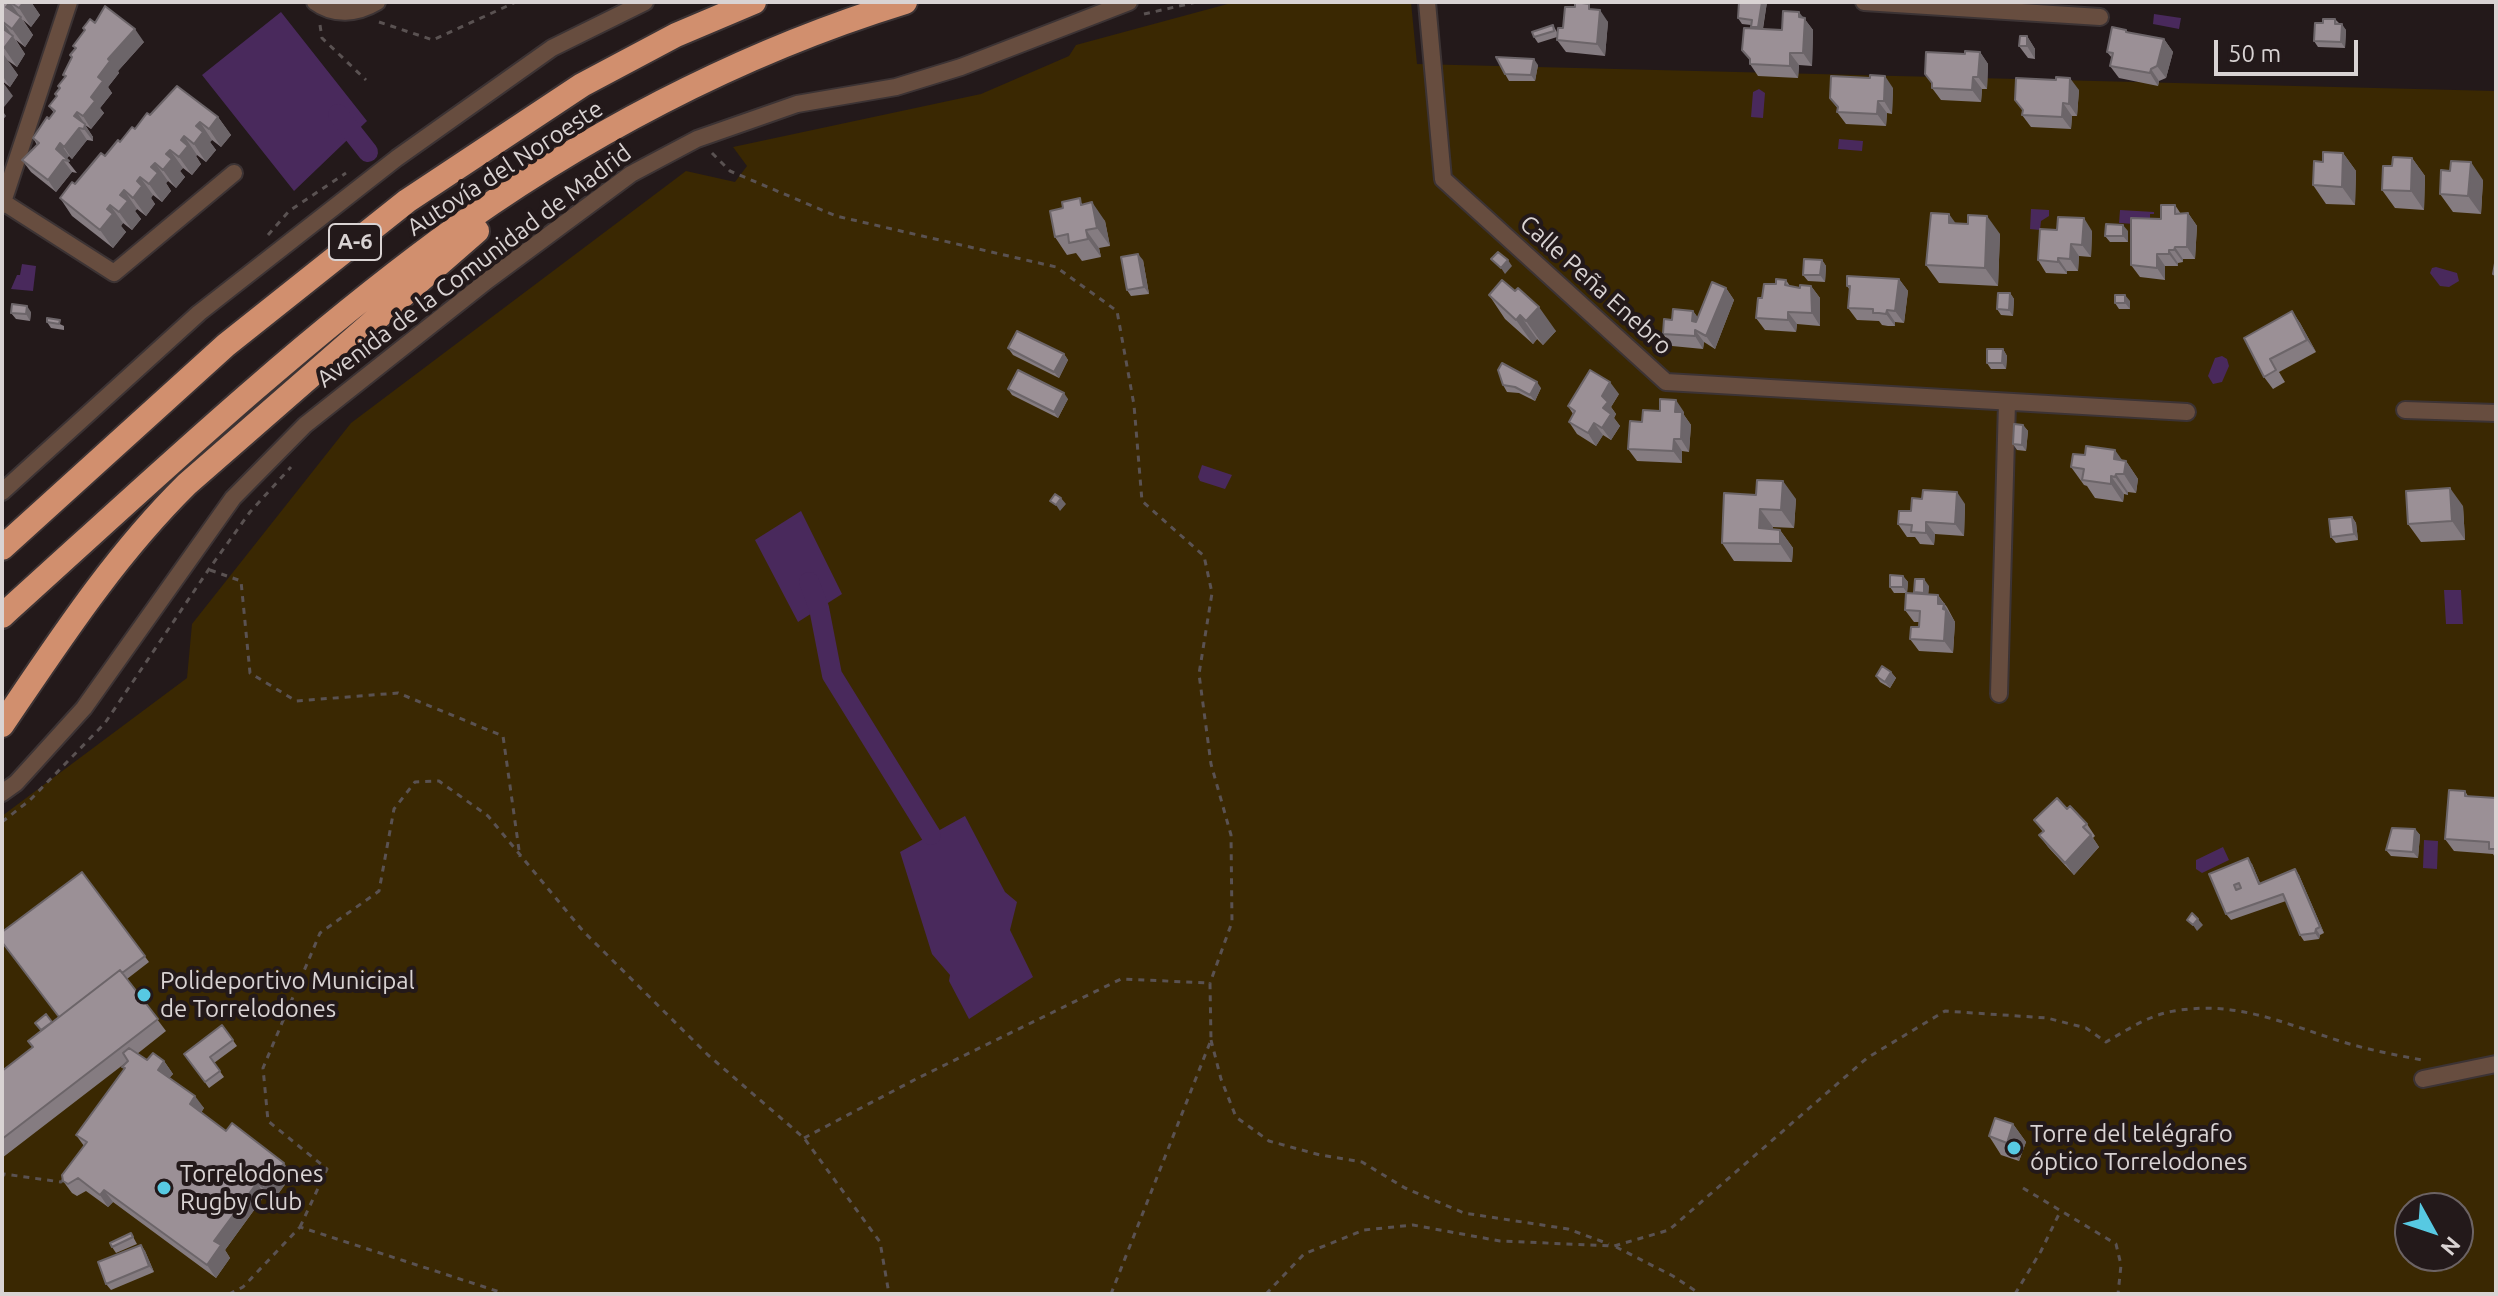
<!DOCTYPE html>
<meta charset="utf-8">
<style>
body{margin:0}
#map{position:relative;width:2498px;height:1296px;overflow:hidden;background:#23191a;font-family:Ubuntu,sans-serif}
canvas{display:block}
.frame{position:absolute;inset:0;border:4px solid #d9d3d3;pointer-events:none}
.north{position:absolute;left:2394px;top:1192px;width:80px;height:80px;box-sizing:border-box;background:#23191a;border:2px solid #6c6364;border-radius:50%;rotate:130deg;font-size:22px;font-weight:700;line-height:32px;text-align:center;color:#d9d3d3}
.north::after{content:'';display:block;margin:auto;width:28px;height:36px;background:#57c9e2;clip-path:polygon(50% 0,100% 100%,50% 72%,0 100%)}
.scale{position:absolute;left:2214px;top:40px;width:144px;height:36px;box-sizing:border-box;border:4px solid #d9d3d3;border-top:0;padding-left:10px;font-size:24px;line-height:28px;white-space:nowrap;color:#d9d3d3;-webkit-text-stroke:6px #23191a;paint-order:stroke}
</style>
<div id="map">
<canvas width="2498" height="1296"></canvas>
<div class="frame"></div>
<div class="north">N</div>
<div class="scale">50 m</div>
</div>
<script>
const context = document.querySelector('canvas').getContext('2d');
context.lineJoin = 'round';
function fillPath(path, color) { context.fillStyle = color; context.fill(path, 'evenodd'); }
function strokePath(path, color, width, dash) { context.strokeStyle = color; context.lineWidth = width; context.lineCap = dash ? 'butt' : 'round'; context.setLineDash(dash || []); context.stroke(path); }
function label(font, color, halo, rows, align = 'center') {
  context.font = font + ' Ubuntu,sans-serif'; context.lineWidth = 8; context.setLineDash([]); context.textBaseline = 'middle'; context.strokeStyle = halo; context.fillStyle = color; for (const [text, x, y, turn = 0] of rows) {
    context.save(); context.translate(x, y); context.rotate((+turn || 0) * Math.PI / 180); context.textAlign = isNaN(turn) ? turn : align; if (halo) context.strokeText(text, 0, 0); context.fillText(text, 0, 0); context.restore();
  }
}
const green = new Path2D(`
 M1235 2H1411L1417 64 2496 91V1294H2V816L187 678 192 624 351 423 686 171 735 182 747 166 733 147 981 94 1069 56 1076 45ZM2410 1208H2458V1256H2410Z`);
const water = new Path2D(`
 M281 12 367 121 294 191 202 75Z
 M2154 14 2181 18 2179 29 2153 24Z
 M1759 89 1765 93 1763 118 1751 117 1753 92Z
 M1839 139 1863 141 1862 151 1838 149Z
 M2031 209 2049 210V216L2041 221 2040 230 2030 229Z
 M2120 210 2154 212V214H2150V225L2119 223Z
 M22 264 36 266 33 291 11 289 17 275H20Z
 M2436 267 2457 273 2459 281 2449 287 2440 286 2430 273 2432 268Z
 M2222 356 2227 359 2229 366 2222 382 2213 384 2208 376 2215 358Z
 M1202 465 1232 475 1225 489 1200 481 1198 477Z
 M801 511 842 594 798 622 755 540Z
 M2444 590H2461L2463 624H2446Z
 M965 816 1005 892 1017 902 1010 930 1033 977 969 1019 949 981 950 975 932 954 900 852Z
 M2424 840 2438 841 2437 869 2423 868Z
 M2223 847 2229 860 2202 873 2196 869V860Z`);
const canal = new Path2D(`
 M338 114 368 152
 M809 582 819 608 832 675 931 835`);
const path = new Path2D(`
 M1144 14 1197 2
 M379 22 433 40 516 2
 M320 25 322 38 366 80
 M712 153 730 171 836 216 1056 267 1117 311 1134 405 1142 501 1204 556 1212 593 1199 674 1211 764 1231 835 1232 922 1210 983
 M268 235 289 211 346 173
 M210 570 241 581 250 673 296 701 398 693 503 736 520 857
 M2 822 30 800 105 723 209 569 250 512 291 467
 M1211 1040 1221 1079 1236 1117 1269 1141 1320 1155 1362 1162 1405 1188 1464 1213 1568 1229 1609 1244
 M804 1138 916 1079 1121 979 1210 983 1211 1040 1111 1294
 M2 1178 4 1174 61 1182 65 1178
 M2023 1188 2116 1244 2121 1265 2118 1294
 M300 1227 327 1169 268 1121 263 1068 320 933 379 891 394 809 415 782 439 781 488 816 583 931 708 1055 804 1138 880 1242 889 1294
 M1616 1247 1673 1276 1700 1294
 M229 1294 243 1287 300 1227 506 1294
 M1266 1294 1304 1254 1364 1230 1413 1225 1500 1241 1614 1246 1669 1230 1867 1058 1945 1011 2047 1018 2086 1028 2106 1042C2127 1030 2149 1015 2174 1011 2237 1000 2285 1024 2343 1042 2369 1050 2396 1055 2422 1060
 M2015 1294 2041 1251 2060 1212`);
const minor = new Path2D(`
 M315 2C334 16 357 14 377 2
 M1427 2 1443 179 1666 382 2187 412
 M1864 2 2100 17
 M3 202 114 273 234 173
 M2 205 69 2
 M2405 410 2496 413
 M2 492 199 313 397 158 552 48 645 2
 M1999 694 2007 402
 M2 793 16 783 84 708 233 498 305 425 488 280 631 174 697 139 797 104 896 87 961 67 1129 2
 M2423 1079 2496 1064`);
const motorway = new Path2D(`
 M2 548 226 345 407 201 582 85 676 35 754 2
 M2 616C144 488 284 355 438 241 578 138 739 53 905 2
 M2 725C59 641 114 556 187 484L477 231`);
const wall = new Path2D(`
 M2 2H31L40 15 31 27 23 20 33 35 25 47 16 40 25 54 17 67 7 60 18 75 10 87 2 81Z
 M1739 2H1767L1763 29 1782 30 1804 18 1813 30 1812 66 1799 65 1798 78 1758 76 1750 64V60L1742 50 1752 28 1751 25 1742 24 1738 18Z
 M1593 9 1608 22 1605 56 1566 52 1557 40V37L1538 43 1534 37 1553 25 1558 34 1563 28Z
 M2335 19 2346 30 2345 48 2318 47 2314 41 2323 23Z
 M95 23 144 42 118 71 119 73 108 87 112 93 100 108 104 113 91 129 85 125 93 137V141L87 140 72 159 69 156 66 159 77 173 72 172 56 192 31 172 22 160 37 145 33 138 54 113 49 106 57 96 60 89 58 86 65 77 63 75 72 58 70 55 75 48 85 31 83 28Z
 M2126 30 2129 33 2164 39 2173 52 2166 78 2159 81 2158 86 2119 78 2110 66 2112 58 2107 52Z
 M2027 36 2035 49V59L2028 58 2019 46Z
 M1980 52 1988 64 1987 89H1982L1981 102 1941 100 1932 88V84L1925 74 1965 54Z
 M1538 65 1535 81H1509L1505 74Z
 M1893 88 1892 114 1887 113 1886 126 1846 124 1837 112 1838 109 1830 98Z
 M2079 90 2077 116H2072L2071 129 2031 127 2022 115 2023 111 2015 100Z
 M150 115 218 117 231 135 221 147 212 140 210 142 216 150 206 162 197 155 196 156 201 164 192 175 183 168 180 171 185 177 176 188 168 181 166 183 171 191 162 202 153 195 151 198 155 204 146 216 137 209 135 211 141 219 132 230 123 223 121 226 126 232 113 248 72 216 60 198Z
 M2343 153 2356 171 2355 205 2326 204 2313 185 2323 162Z
 M2412 158 2425 176 2424 210 2395 208 2382 190 2392 166Z
 M2483 180 2481 214 2453 212 2440 194Z
 M1084 204 1105 221 1110 246 1099 248 1101 257 1082 261 1076 253 1067 255 1055 237Z
 M2175 205 2181 214 2188 213 2197 226 2195 259H2183V262L2178 263V266H2165V280L2140 277 2131 265 2161 219Z
 M1956 223 1968 224 2000 234 1998 286 1939 283 1926 265Z
 M2092 231 2091 257 2079 256 2078 271H2067V274L2046 273 2038 260Z
 M2128 231V242H2110L2105 236Z
 M1143 260 1149 294 1131 296 1127 290Z
 M1822 260 1826 266 1825 282 1808 281 1803 275Z
 M1899 279 1908 291 1904 323 1895 322V326H1888L1882 325 1879 321 1857 320 1848 308 1850 290 1847 286Z
 M1786 280 1790 286 1800 288 1811 286 1820 298V326L1797 324 1796 332 1765 330 1756 318 1762 298 1776 284Z
 M1726 288 1734 300 1715 349 1704 342 1703 349 1672 346 1663 334 1672 320 1693 311 1698 318Z
 M2010 293 2014 299 2013 316 2001 315 1997 309Z
 M1489 295 1556 331 1543 345 1537 339 1533 344 1505 319Z
 M2130 301V309H2119L2115 303Z
 M2292 311 2300 323 2316 352 2279 372 2285 382 2273 389 2264 377 2244 338Z
 M31 312 30 321 16 319 11 313Z
 M47 318 64 326V330L51 328 47 322Z
 M1008 348 1064 354 1068 360 1059 378 1013 355Z
 M2003 349 2007 356 2006 369H1991L1987 363Z
 M1503 385 1541 388 1535 401 1519 393 1507 392Z
 M1008 389 1068 399 1058 418 1012 395Z
 M1619 394 1611 407 1616 414 1614 418 1620 426 1611 440 1603 435 1596 446 1577 434 1569 422 1573 414 1568 406Z
 M1684 412V415L1691 425 1689 452 1682 451V463L1637 461 1628 449 1642 422Z
 M2023 425 2028 431 2026 451 2017 450 2013 444Z
 M2123 460 2126 461 2138 479 2136 493 2128 492V495L2124 494 2123 502 2095 498 2087 486 2084 485 2071 467Z
 M1724 493 1796 499 1794 528 1773 527V529L1780 530 1793 548 1792 562 1734 561 1722 543Z
 M1965 504 1964 536 1935 534 1934 545 1920 544 1915 537H1907L1898 524 1911 511Z
 M2463 506 2465 540 2421 542 2408 524Z
 M2352 517 2356 523 2358 540 2336 543 2331 537Z
 M1903 576 1908 582 1907 593H1915L1929 586 1928 594 1938 595 1947 607 1955 622 1953 653 1919 651 1910 639 1919 627V622H1914L1905 610 1906 593H1894L1890 587Z
 M1891 672 1896 678 1890 688 1880 682 1876 676Z
 M2465 791 2468 796 2496 798V859L2493 854 2454 851 2445 839Z
 M2067 809 2087 824 2095 836 2093 838 2099 847 2074 875 2048 847 2039 835 2043 832 2034 820Z
 M2415 829 2420 835 2418 858 2391 856 2386 850Z
 M2252 864 2260 883 2295 869 2299 875 2324 933 2320 935 2319 939 2304 941 2300 935 2286 901 2231 920 2226 914 2209 874Z
 M82 872 149 962 127 979 166 1031 137 1054 147 1060 164 1061 173 1074 169 1078 204 1108 201 1113 226 1131 292 1175 273 1201 265 1195 225 1250 230 1258 216 1278 113 1202 108 1207 86 1191 77 1196 72 1193 63 1181 84 1146 76 1135 124 1069 122 1067 128 1061 2 1158V1071L32 1048 52 1022 58 1017Z
 M222 1025 237 1046 214 1063 224 1077 209 1088 184 1054Z
 M2013 1124 2026 1142 2019 1161 2001 1155 1989 1136Z
 M131 1233 137 1244 116 1253 112 1247Z
 M141 1245 145 1251 154 1272 111 1290 106 1284Z`);
const shadedWall = new Path2D(`
 M10 2 33 35 25 47 12 29 6 7Z
 M24 2H31L40 15 31 27 19 8Z
 M1762 2H1767L1762 33 1758 27Z
 M1600 10 1608 22 1605 56 1597 44Z
 M1799 12 1813 30 1812 66 1803 53 1799 17Z
 M3 22 25 54 17 67 4 48 2 30Z
 M2342 24 2346 30 2345 48 2341 42Z
 M135 29 144 42 118 71 119 73 108 87 112 93 100 108 104 113 91 129 83 116 98 77 108 59Z
 M2027 36 2035 49V59L2027 46Z
 M2164 39 2173 52 2166 78 2157 66Z
 M2 52 18 75 10 87 2 75Z
 M1980 52 1988 64 1987 89 1978 77Z
 M1790 53 1799 65 1798 78 1790 66Z
 M1534 59 1538 65 1535 81 1531 75Z
 M2151 69 2159 81 2158 86 2150 73Z
 M1885 76 1893 88 1892 114 1884 101Z
 M1973 77 1982 89 1981 102 1972 90Z
 M2070 78 2079 90 2077 116 2069 104Z
 M2 81 13 96 4 107 2 103Z
 M1878 101 1887 113 1886 126 1877 114Z
 M2063 103 2072 116 2071 129 2062 117Z
 M2 110 6 116 2 121Z
 M77 112 93 137V141L74 116Z
 M218 117 231 135 221 147 209 129Z
 M200 122 212 140 210 142 216 150 206 162 194 144 196 126Z
 M79 128 87 140 72 159 64 147Z
 M184 136 197 155 196 156 201 164 192 175 179 157 181 140Z
 M60 143 69 156 65 161 56 149Z
 M170 150 183 168 180 171 185 177 176 188 163 170 166 154Z
 M2343 153 2356 171 2355 205 2342 187Z
 M2412 158 2425 176 2424 210 2411 191Z
 M63 160 72 172 56 192 48 180Z
 M2471 162 2483 180 2481 214 2468 196Z
 M155 163 168 181 166 183 171 191 162 202 149 184 151 167Z
 M140 177 153 195 151 198 155 204 146 216 133 198 137 181Z
 M124 190 137 209 135 211 141 219 132 230 119 212 120 195Z
 M1092 202 1105 221 1110 246 1097 228Z
 M110 205 123 223 121 226 126 232 113 248 100 230 107 209Z
 M2188 213 2197 226 2195 259 2187 247Z
 M1949 214 1962 232 1949 223Z
 M1987 216 2000 234 1998 286 1985 268Z
 M2084 218 2092 231 2091 257 2082 245Z
 M2123 225 2128 231V242L2123 236Z
 M1086 230 1099 248 1101 257 1088 239Z
 M2071 244 2079 256 2078 271 2070 259Z
 M2175 247 2183 259V262L2174 250Z
 M2169 250 2178 263V266L2169 254Z
 M1138 254 1143 260 1149 294 1144 287Z
 M2157 254 2165 266V280L2157 268Z
 M2058 258 2067 271V274L2058 262Z
 M1508 260 1512 266 1505 274 1501 268Z
 M1822 260 1826 266 1825 282 1820 275Z
 M1899 279 1908 291 1904 323 1895 311Z
 M1811 286 1820 298V326L1812 313Z
 M1726 288 1734 300 1715 349 1706 336Z
 M2010 293 2014 299 2013 316 2009 310Z
 M2125 295 2130 301V309L2125 303Z
 M27 306 31 312 30 321 26 314Z
 M1539 307 1556 331 1543 345 1526 321Z
 M1887 310 1895 322V326L1886 314Z
 M1693 311 1702 323 1692 321Z
 M2292 311 2300 323 2316 352 2307 340Z
 M1788 312 1797 324 1796 332 1788 320Z
 M1520 315 1537 339 1533 344 1516 320Z
 M1695 330 1704 342 1703 349 1695 336Z
 M2003 349 2007 356 2006 369 2002 363Z
 M1064 354 1068 360 1059 378 1054 372Z
 M1537 382 1541 388 1535 401 1530 395Z
 M1610 382 1619 394 1611 407 1616 414 1614 418 1620 426 1611 440 1602 428 1603 408 1602 396Z
 M1064 393 1068 399 1058 418 1054 412Z
 M1676 400 1684 412V415L1691 425 1689 452 1681 439 1675 412Z
 M1594 423 1603 435 1596 446 1588 433Z
 M2023 425 2028 431 2026 451 2022 445Z
 M1674 439 1682 451V463L1673 451Z
 M2115 450 2125 464 2126 461 2138 479 2136 493 2114 459Z
 M2116 474 2128 492V495L2115 477Z
 M2111 476 2124 494 2123 502 2111 484Z
 M1783 481 1796 499 1794 528 1781 510Z
 M2450 488 2463 506 2465 540 2452 521Z
 M1957 492 1965 504 1964 536 1955 524Z
 M1061 498 1066 504 1060 511 1056 505Z
 M1760 509 1773 527 1772 543 1759 528Z
 M2352 517 2356 523 2358 540 2354 534Z
 M1926 522 1935 534 1934 545 1926 533Z
 M1780 530 1793 548 1792 562 1780 544Z
 M1903 576 1908 582 1907 593 1903 587Z
 M1924 579 1929 586 1928 599 1924 593Z
 M1938 595 1955 622 1953 653 1944 641 1938 604Z
 M1891 672 1896 678 1890 688 1885 682Z
 M2415 829 2420 835 2418 858 2413 852Z
 M2091 835 2099 847 2074 875 2065 863Z
 M2248 858 2252 864 2263 890 2259 884Z
 M2295 869 2299 875 2324 933 2320 927Z
 M2198 919 2203 925 2197 931 2193 925Z
 M2316 929 2320 935 2319 939 2315 933Z
 M164 1061 173 1074 166 1082 158 1070Z
 M195 1096 204 1108 198 1116 190 1104Z
 M2013 1124 2026 1142 2019 1161 2007 1143Z
 M284 1163 292 1175 273 1201 264 1188Z
 M257 1183 265 1195 225 1250 230 1258 216 1278 207 1265 214 1241Z
 M104 1190 113 1202 108 1207 100 1195Z
 M141 1245 145 1251 154 1272 149 1266Z`);
const building = new Path2D(`
 M2 2H10L6 7 21 17 12 29 3 22 2 23Z
 M10 2H24L19 8Z
 M1575 2 1589 4V9L1600 10 1597 44 1557 40 1558 28H1563L1565 7H1575Z
 M1739 2H1762L1758 27H1751L1752 20 1738 18Z
 M105 6 135 29 108 59 110 61 98 77 103 81 91 97 95 101 83 116 77 112 74 116 85 124 84 129 79 128 64 147 60 143 56 149 69 161 63 160 48 180 22 160 39 143 33 138 47 117 49 119 55 111 49 106 57 96 55 94 60 88 58 86 66 76 63 75 72 57 70 55 76 48 73 46 85 30 83 28 87 23 90 19 95 23Z
 M1783 11 1799 12V17L1805 18 1803 53H1790V66L1750 64V59L1742 50 1744 28 1782 30Z
 M2323 19H2335V24H2342L2341 42 2314 41 2315 23H2323Z
 M1553 25 1554 31 1534 37 1532 32Z
 M2112 27 2126 30V32L2164 39 2157 66 2151 69 2150 73 2110 66 2113 53 2107 52Z
 M2 28 13 36 4 48 2 47Z
 M2020 36H2027V46H2019Z
 M1965 51 1980 52 1978 77H1973L1972 90 1932 88V83L1925 74 1926 52 1965 54Z
 M1496 57 1534 59 1531 75 1505 74Z
 M1870 75 1885 76 1884 101H1878L1877 114 1837 112 1838 107 1830 98 1831 76 1870 78Z
 M2056 77 2070 78 2069 104 2063 103 2062 117 2022 115 2023 110 2015 100 2016 78 2056 80Z
 M177 86 218 117 209 129 200 122 196 126 203 132 194 144 184 136 181 140 188 146 179 157 170 150 166 154 172 159 163 170 155 163 151 167 158 173 149 184 140 177 137 181 142 186 133 198 124 190 120 195 128 201 119 212 110 205 107 209 113 214 100 230 60 198 72 182 75 184 101 153 105 156 118 140 120 142 132 127 135 129 147 113 150 115Z
 M2323 152 2343 153 2342 187 2313 185 2314 161 2323 162Z
 M2393 157 2412 158 2411 191 2382 190 2383 166H2392Z
 M2451 161 2471 162 2468 196 2440 194 2441 170 2450 171Z
 M1080 198 1081 205 1092 202 1097 228 1086 230 1088 239 1069 243 1068 234 1055 237 1050 211 1063 208 1062 202Z
 M2161 205H2175V214L2188 213 2187 247H2175L2174 250H2169V254H2157V268L2131 265V218L2161 219Z
 M1931 213 1949 214V223L1968 224V215L1987 216 1985 268 1926 265Z
 M2058 217 2084 218 2082 245 2071 244 2070 259 2058 258V262L2038 260 2040 229 2057 230Z
 M2106 224 2123 225V236H2105Z
 M1498 252 1508 260 1501 268 1491 259Z
 M1138 254 1144 287 1127 290 1121 257Z
 M2496 258V275L2493 274Z
 M1804 259 1822 260 1820 275H1803Z
 M1847 276 1899 279 1895 311 1887 310 1886 314 1879 313H1873V309L1848 308 1850 286H1847Z
 M1776 279 1786 280 1785 285 1800 288V285L1811 286 1812 313 1788 312V320L1756 318 1758 298H1762L1764 284H1776Z
 M1502 280 1515 291 1518 288 1539 307 1526 321 1520 315 1516 320 1489 295Z
 M1712 282 1726 288 1706 336 1695 330V336L1663 334 1664 319 1672 320 1673 309 1693 311 1692 321 1696 322Z
 M1998 293H2010L2009 310 1997 309Z
 M2115 295H2125V303H2115Z
 M12 304 27 306 26 314 11 313Z
 M2292 311 2307 340 2270 359 2276 370 2264 377 2244 338Z
 M47 318 60 320 59 324 47 322Z
 M1017 331 1064 354 1054 372 1008 348Z
 M1987 349H2003L2002 363H1987Z
 M1502 363 1537 382 1530 395 1515 387 1503 385 1498 370Z
 M1018 370 1064 393 1054 412 1008 389Z
 M1590 370 1610 382 1602 396 1608 402 1603 408 1611 414 1602 428 1594 423 1588 433 1569 422 1575 411 1568 406Z
 M1660 399 1676 400 1675 412H1682L1681 439H1674L1673 451 1628 449 1630 421 1642 422 1643 410 1660 411Z
 M2014 424 2023 425 2022 445 2013 444Z
 M2086 446 2115 450 2114 459 2126 461 2124 474H2116L2115 477 2111 476V484L2082 480 2084 469 2071 467 2073 454 2085 455Z
 M1757 480 1783 481 1781 510 1760 509 1759 528 1780 530V544L1722 543 1724 493 1756 495Z
 M2450 488 2452 521 2408 524 2406 491Z
 M1923 490 1957 492 1955 524 1926 522V533L1911 532 1912 525 1898 524 1899 511H1911L1912 498 1922 499Z
 M1055 494 1061 498 1056 505 1050 501Z
 M2352 517 2354 534 2331 537 2329 519Z
 M1890 575 1903 576V587H1890Z
 M1915 579H1924V593L1914 592Z
 M1906 593 1938 595V604H1944L1943 609 1946 610 1944 641 1910 639 1911 627H1919L1920 611 1905 610Z
 M1882 666 1891 672 1885 682 1876 676Z
 M2449 790 2465 791V796L2496 798V849H2489V842L2445 839Z
 M2057 798 2067 809 2070 806 2087 824 2083 827 2091 835 2065 863 2039 835 2044 831 2034 820Z
 M2392 828 2415 829 2413 852 2386 850Z
 M2248 858 2259 884 2295 869 2320 927 2316 929 2315 933 2300 935 2283 894 2226 914 2209 874ZM2239 883 2241 888 2236 890 2234 885Z
 M82 872 145 956 122 973 120 970 59 1017 2 942V932Z
 M2192 913 2198 919 2193 925 2187 920Z
 M120 970 158 1019 2 1139V1071L33 1047 28 1041Z
 M46 1014 52 1022 41 1030 35 1023Z
 M222 1025 233 1040 210 1057 220 1071 205 1082 184 1054Z
 M129 1048 147 1060 153 1053 164 1061 158 1070 195 1096 190 1104 226 1131 232 1123 284 1163 264 1188 257 1183 214 1241 221 1245 207 1265 104 1190 100 1195 78 1178 68 1184 63 1181 62 1175 87 1142 76 1135 125 1068 122 1067 128 1061 123 1053Z
 M1995 1118 2013 1124 2007 1143 1989 1136Z
 M131 1233 133 1237 112 1247 110 1243Z
 M141 1245 149 1266 106 1284 98 1262Z`);
const markers = [
 [144,995,8,"#57c9e2"],
 [2014,1148,8,"#57c9e2"],
 [164,1188,8,"#57c9e2"]
];
const shields = [
 [355,242,52]
];
const shieldNames = [
 ["A-6",355,242]
];
const streetNames = [
 ["Autovía del Noroeste",505,168,-33],
 ["Avenida de la Comunidad de Madrid",474,266,-37],
 ["Calle Peña Enebro",1596,285,42]
];
const poiNames = [
 ["Polideportivo Municipal",160,981],
 ["de Torrelodones",160,1009],
 ["Torre del telégrafo",2030,1134],
 ["óptico Torrelodones",2030,1162],
 ["Torrelodones",180,1174],
 ["Rugby Club",180,1202]
];
fillPath(green, '#3a2802');
fillPath(water, '#49295c');
strokePath(canal, '#49295c', 20);
strokePath(minor, '#3c3334', 20);
strokePath(motorway, '#3c3334', 28);
strokePath(path, '#5a5252', 3, [6, 6]);
strokePath(minor, '#674d3f', 16);
strokePath(motorway, '#d18f6e', 24);
fillPath(wall, '#857c81');
fillPath(shadedWall, '#6c6569');
fillPath(building, '#9b9096');
strokePath(building, '#6c6569', 2);
for (const [x, y, r, color] of markers) { const dot = new Path2D(); dot.arc(x, y, r, 0, 2 * Math.PI); context.fillStyle = color; context.fill(dot); strokePath(dot, '#23191a', 3); }
for (const [x, y, w] of shields) { const box = new Path2D(); box.roundRect(x - w / 2, y - 18, w, 36, 6); context.fillStyle = '#23191a'; context.fill(box); strokePath(box, '#d9d3d3', 2); }
label('bold 22px', '#d9d3d3', null, shieldNames);
label('24px', '#d9d3d3', '#23191a', streetNames);
label('24px', '#d9d3d3', '#23191a', poiNames, 'left');
</script>
